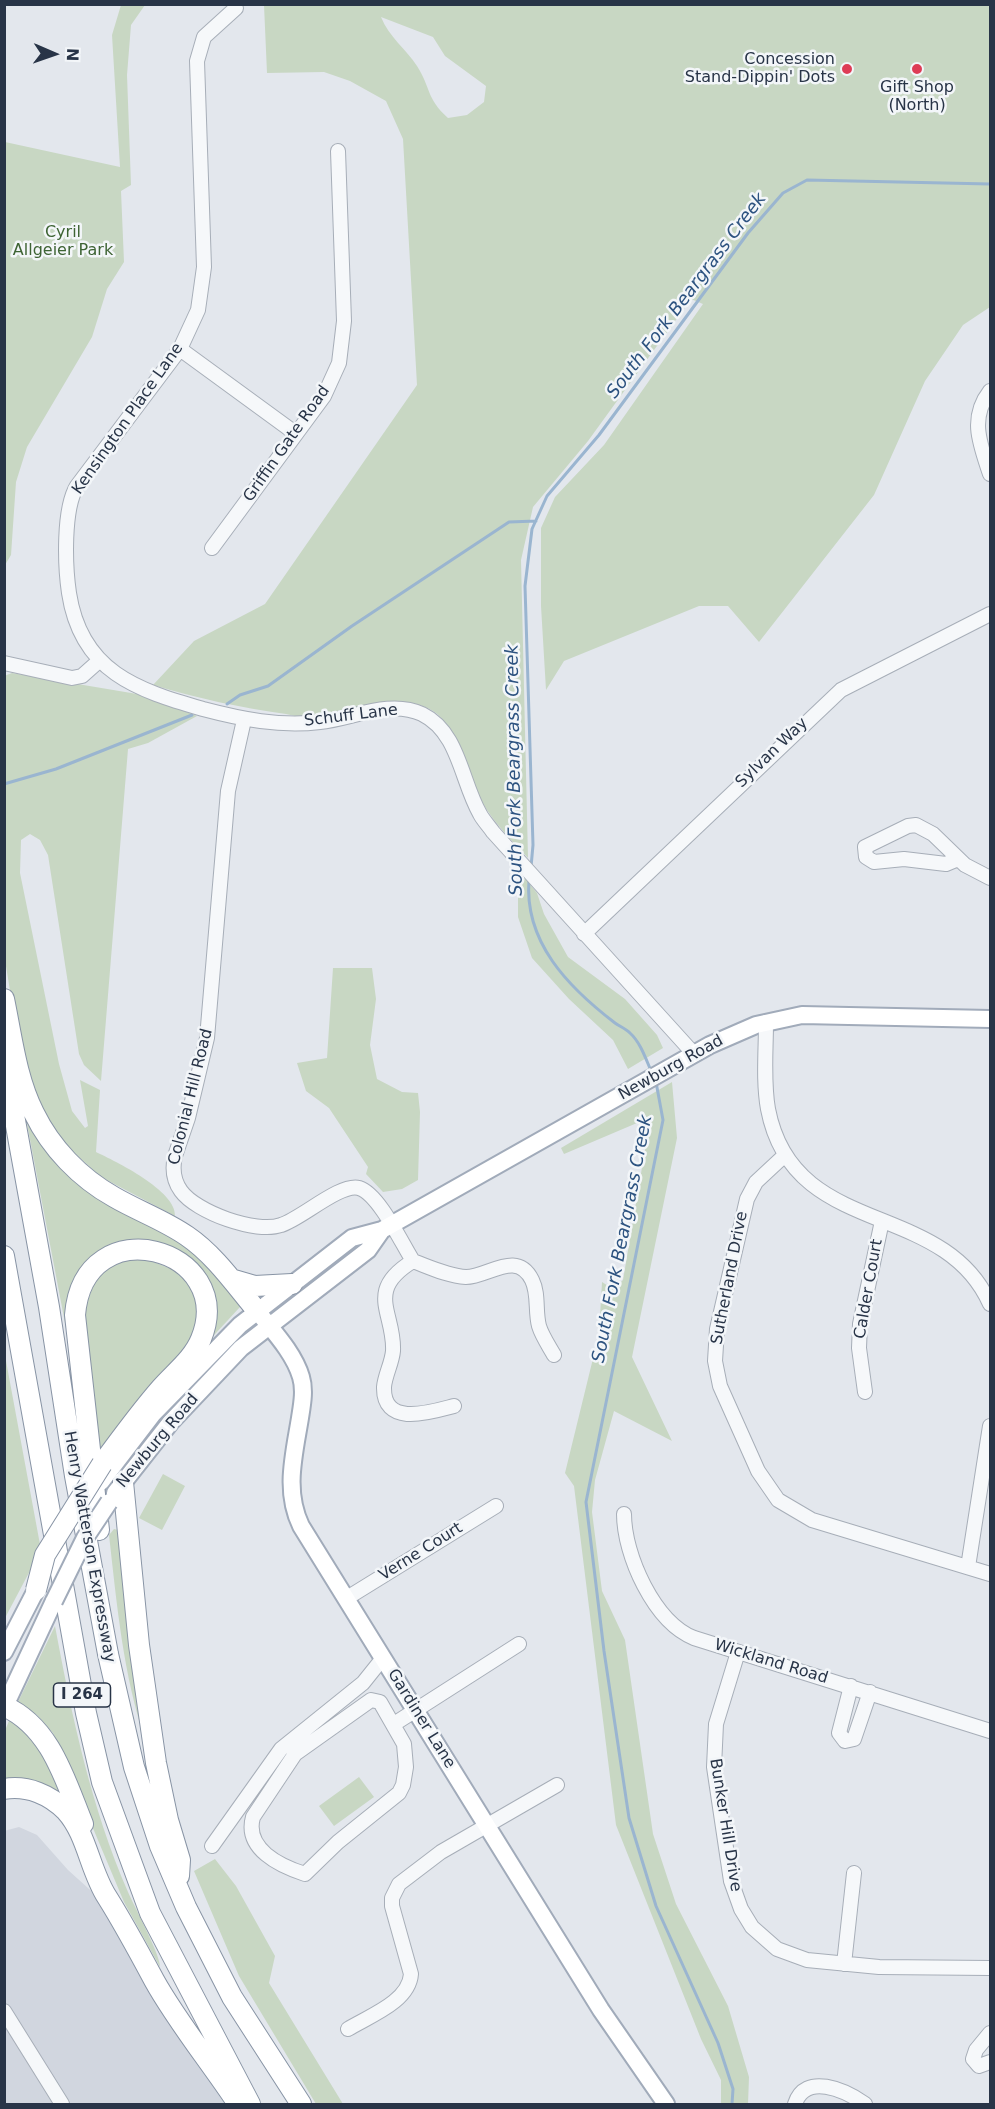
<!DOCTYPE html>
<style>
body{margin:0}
#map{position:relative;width:995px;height:2109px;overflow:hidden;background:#e3e7ed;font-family:"DejaVu Sans",sans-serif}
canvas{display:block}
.frame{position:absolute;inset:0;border:6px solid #283447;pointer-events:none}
.north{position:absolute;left:24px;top:24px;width:60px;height:60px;-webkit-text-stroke:4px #f3f6f9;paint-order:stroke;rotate:92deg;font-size:16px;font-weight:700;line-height:24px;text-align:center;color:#283447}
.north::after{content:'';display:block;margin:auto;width:21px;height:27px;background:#283447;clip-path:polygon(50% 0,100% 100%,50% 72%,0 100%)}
</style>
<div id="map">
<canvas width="995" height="2109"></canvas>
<div class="frame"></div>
<div class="north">N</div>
</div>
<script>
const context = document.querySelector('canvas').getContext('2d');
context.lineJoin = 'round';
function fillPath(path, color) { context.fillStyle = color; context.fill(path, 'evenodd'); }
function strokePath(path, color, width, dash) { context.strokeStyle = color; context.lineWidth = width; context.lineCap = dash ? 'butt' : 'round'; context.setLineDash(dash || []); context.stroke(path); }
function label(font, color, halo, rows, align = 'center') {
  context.font = font + ' "DejaVu Sans",sans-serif'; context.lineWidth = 5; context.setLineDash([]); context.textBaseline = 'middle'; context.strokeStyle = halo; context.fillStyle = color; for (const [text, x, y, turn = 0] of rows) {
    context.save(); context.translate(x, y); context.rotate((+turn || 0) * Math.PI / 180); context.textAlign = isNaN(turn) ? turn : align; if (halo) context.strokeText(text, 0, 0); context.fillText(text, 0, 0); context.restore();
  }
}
const built = new Path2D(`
 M19 1827 37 1835 68 1870 98 1897 227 2104H5L4 1831Z`);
const green = new Path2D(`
 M121 5H145L131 25 127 75 131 185 121 191 124 262 107 289 92 337 27 447 16 482 11 555 5 565V142L120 167 112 35Z
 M264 5H990V307L963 325 925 381 874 495 759 642 728 606H699L564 661 546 690 541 606V528L555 497 604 445 703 304 691 299 588 441 533 507 521 560 528 858C512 841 494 823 482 802 467 777 458 726 433 711 397 689 354 715 318 719 308 720 296 716 286 714 241 708 197 698 153 685L194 641 265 604 417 385 403 139 386 101 350 81 324 72 267 73ZM381 17 433 37 445 56 486 86 484 102 467 115 448 118C426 98 431 88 417 66 406 49 389 37 381 17Z
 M12 673 143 695 197 716 148 743 128 749 101 1081 84 1065 79 1054 48 855 40 840 30 834 21 840 20 873 59 1064 72 1111 85 1128 88 1126 80 1080 100 1090 96 1152C115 1161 177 1191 175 1216L101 1177 60 1140 36 1100 17 1033 5 960 4 676Z
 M518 870 537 893 544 914 568 957 625 999 657 1035 663 1048 628 1069 613 1040 569 999 532 958 518 917Z
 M333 968H372L376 999 370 1045 377 1079 402 1092 418 1093 420 1112 418 1180 402 1189 383 1192 366 1174 368 1167 329 1108 306 1091 297 1063 327 1058Z
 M672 1082 677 1138 632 1357 672 1441 614 1411 595 1480 592 1512 602 1591 625 1640 653 1834 676 1904 728 2006 749 2077 748 2104H721V2080L701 2039 616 1825 574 1486 565 1473 599 1334 602 1282 613 1289 623 1280 649 1126 644 1120 564 1154 561 1148Z
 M24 1108 44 1140 197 1252 238 1301 240 1307 204 1346 208 1334 185 1259 95 1260 73 1365Z
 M136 1255 184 1274 198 1300 195 1336 100 1454 81 1321 97 1274Z
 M4 1350 41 1550 5 1618H4Z
 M163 1474 185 1486 162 1530 139 1518Z
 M114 1529 118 1530 146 1742C123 1675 117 1605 109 1535Z
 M55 1626C72 1717 91 1807 128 1892 134 1906 161 1956 160 1967L124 1902 53 1733 37 1715 18 1702Z
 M11 1716 28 1726 66 1800 5 1783 4 1733Z
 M359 1777 374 1797 334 1826 319 1806Z
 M215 1859 236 1886 275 1956 269 1983 343 2104H316L239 1976 194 1871Z`);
const stream = new Path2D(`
 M227 704 240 695 268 686 352 626 509 522 536 521
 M4 784 56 769 192 715
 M531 867 533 845 525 586 532 529 547 496 599 435 748 233 783 193 807 180 990 184
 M529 880C524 942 568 987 615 1023 619 1026 626 1029 630 1033 641 1043 646 1060 652 1073
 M656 1082 663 1120 586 1502 604 1651 629 1818 656 1906 718 2043 733 2089 732 2104`);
const minor = new Path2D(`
 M236 8 204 37 197 61 204 267 198 310 180 349 77 486C63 509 65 566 69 593 81 672 137 690 203 709 241 719 280 727 320 722 352 719 389 699 422 714 459 732 461 781 480 814 483 820 489 826 493 832L694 1054
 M180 349 295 433
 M990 391C969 418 980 444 990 474
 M212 548 324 396 339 363 344 321 338 151
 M4 663 72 678 82 676 100 660
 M244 720 228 791 207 1038 188 1118 175 1156C172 1169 173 1180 181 1191 196 1212 256 1234 281 1225 301 1219 340 1183 359 1188 379 1194 402 1244 413 1261 429 1267 448 1276 466 1277 488 1277 517 1249 532 1280 539 1294 535 1311 539 1326 542 1336 549 1346 554 1355
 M958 859 946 864 904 859 874 862 866 857 865 847 908 826 916 825 933 834 965 865 990 878
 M584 934 841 690 990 614
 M766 1022C766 1051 763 1081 768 1109 793 1240 943 1198 990 1304
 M785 1155 756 1182 747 1199 717 1329 715 1361 720 1386 758 1471 778 1500 812 1520 990 1574
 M413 1261C364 1291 395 1313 393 1351 392 1363 385 1375 384 1387 383 1428 431 1412 454 1406
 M865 1392 859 1348 860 1324 882 1221
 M624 1514C624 1555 654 1622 694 1638L990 1731
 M968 1567 990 1426
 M347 1598 496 1506
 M738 1652 716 1724 714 1767 731 1881 741 1909 752 1927 777 1949 807 1960 879 1967 990 1968
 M851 1686 839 1733 845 1741 854 1739 870 1692
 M371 1700 380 1702 404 1744 406 1767 403 1785 399 1793 338 1842 305 1874C280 1866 244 1849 253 1817L295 1754Z
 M394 1724 519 1644
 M212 1846 281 1749 363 1683 383 1658
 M844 1964 854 1873
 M4 2011 62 2104
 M348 2029C369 2016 409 2002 411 1974L392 1906V1898L399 1884 441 1852 557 1785
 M990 2033 976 2050 973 2059 979 2066 990 2062
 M795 2104C805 2072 845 2090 865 2104`);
const major = new Path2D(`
 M258 1312C273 1331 294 1353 301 1377 305 1390 302 1405 300 1418 294 1455 284 1491 301 1526L601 2010 666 2104
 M101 1482 153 1414 240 1325 352 1238 382 1230 710 1045 756 1025 802 1015 990 1019
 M115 1493 170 1423 241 1348 368 1250 382 1230
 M4 1652 36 1590
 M4 1708 54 1601`);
const highway = new Path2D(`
 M4 999C12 1037 16 1077 34 1113 51 1148 80 1178 114 1197 138 1211 164 1220 187 1236 215 1255 236 1286 258 1312
 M4 1060 49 1307 75 1476 108 1654 134 1767 160 1846 186 1907 232 1997 301 2104
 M4 1256 86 1713 102 1782 150 1913 250 2104
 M231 1279 255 1286 292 1284
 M123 1482 139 1645 156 1763 168 1820 180 1860 179 1876
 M99 1530 75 1315C84 1205 238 1248 201 1339 193 1359 174 1373 161 1388 140 1412 121 1438 102 1464
 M4 1706C51 1727 65 1780 83 1824
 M4 1789C28 1785 50 1795 66 1811 87 1834 90 1871 107 1897 124 1924 139 1952 154 1980 176 2020 210 2062 236 2101`);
const majorBridge = new Path2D(`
 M54 1601 85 1538 109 1502`);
const highwayBridge = new Path2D(`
 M36 1590 45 1555 102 1464`);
const markers = [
 [847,69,6,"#de3c56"],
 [917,69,6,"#de3c56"]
];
const shields = [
 [82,1695,57]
];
const shieldNames = [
 ["I 264",82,1695]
];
const poiNames = [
 ["Concession",835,60],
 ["Stand-Dippin' Dots",835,78],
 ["Gift Shop",917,88,"center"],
 ["(North)",917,106,"center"]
];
const parkNames = [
 ["Cyril",63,233],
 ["Allgeier Park",63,251]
];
const streetNames = [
 ["Kensington Place Lane",128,419,-55],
 ["Griffin Gate Road",287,444,-55],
 ["Schuff Lane",351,716,-7],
 ["Sylvan Way",772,753,-44],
 ["Newburg Road",671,1068,-29],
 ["Colonial Hill Road",191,1097,-76],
 ["Sutherland Drive",730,1278,-79],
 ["Calder Court",869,1289,-80],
 ["Newburg Road",158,1441,-50],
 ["Henry Watterson Expressway",89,1547,80],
 ["Verne Court",421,1552,-32],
 ["Wickland Road",771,1662,17],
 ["Gardiner Lane",421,1719,58],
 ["Bunker Hill Drive",725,1825,81]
];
const waterNames = [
 ["South Fork Beargrass Creek",687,296,-53],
 ["South Fork Beargrass Creek",515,770,-91],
 ["South Fork Beargrass Creek",623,1239,-79]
];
fillPath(built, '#d1d6df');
fillPath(green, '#c8d7c3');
strokePath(stream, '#9ab5d0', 3);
strokePath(minor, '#a7aeb8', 16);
strokePath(major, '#a1abba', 20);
strokePath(highway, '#8894a5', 22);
strokePath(minor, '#f6f8fa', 14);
strokePath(major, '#fff', 16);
strokePath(highway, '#fff', 20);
strokePath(majorBridge, '#a1abba', 20, []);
strokePath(highwayBridge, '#8894a5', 22, []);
strokePath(majorBridge, '#fff', 16);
strokePath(highwayBridge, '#fff', 20);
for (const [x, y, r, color] of markers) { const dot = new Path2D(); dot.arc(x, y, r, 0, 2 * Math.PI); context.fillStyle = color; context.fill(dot); strokePath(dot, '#f3f6f9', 2); }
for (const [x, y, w] of shields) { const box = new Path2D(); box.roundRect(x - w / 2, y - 12, w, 24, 4.5); context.fillStyle = '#f3f6f9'; context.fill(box); strokePath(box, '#283447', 1.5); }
label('bold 15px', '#283447', null, shieldNames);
label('16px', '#283447', '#f3f6f9', poiNames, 'right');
label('16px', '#3e6434', '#f3f6f9', parkNames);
label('16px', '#283447', '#f3f6f9', streetNames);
label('italic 18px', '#2d5380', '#f3f6f9', waterNames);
</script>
